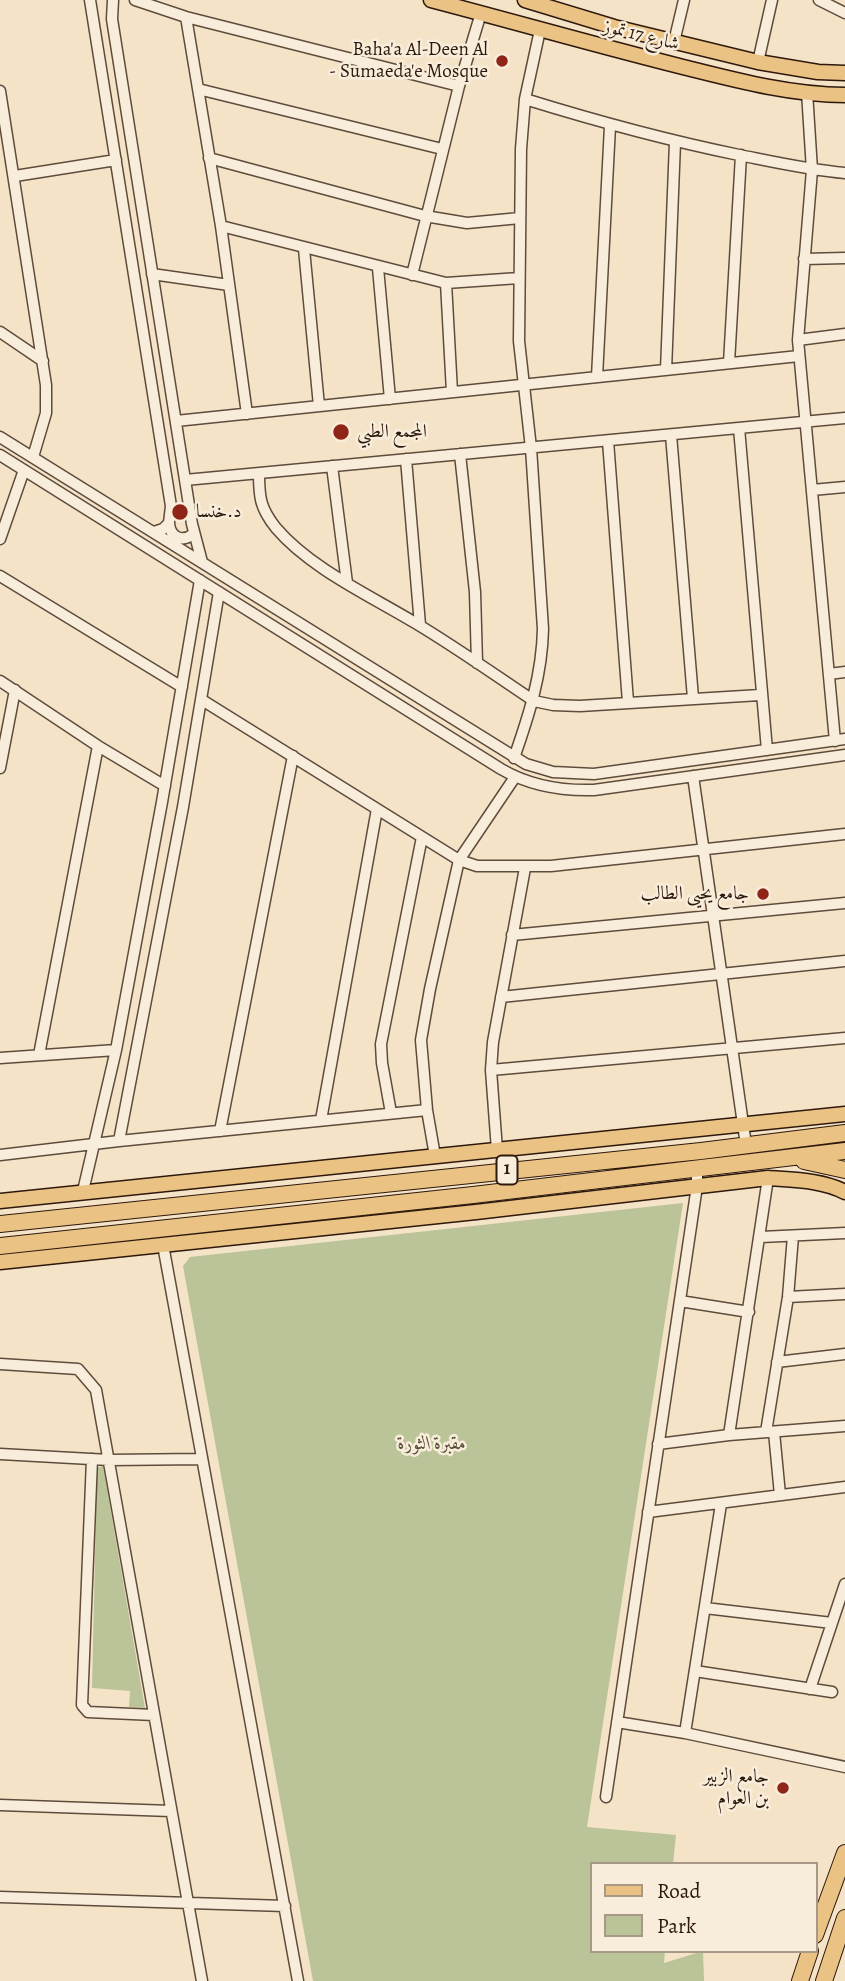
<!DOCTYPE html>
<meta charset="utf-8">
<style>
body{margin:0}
#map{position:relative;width:845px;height:1981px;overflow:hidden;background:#f5e3c8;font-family:Alegreya,serif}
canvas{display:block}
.legend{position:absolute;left:590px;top:1862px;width:228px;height:91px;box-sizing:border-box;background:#f8eddb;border:2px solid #a79888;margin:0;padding:9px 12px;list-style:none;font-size:21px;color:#2d180c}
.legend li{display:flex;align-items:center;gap:14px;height:35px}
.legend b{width:35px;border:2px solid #a79888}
</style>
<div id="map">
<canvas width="845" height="1981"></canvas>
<ul class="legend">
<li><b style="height:9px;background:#eac284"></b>Road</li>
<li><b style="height:19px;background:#bac498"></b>Park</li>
</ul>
</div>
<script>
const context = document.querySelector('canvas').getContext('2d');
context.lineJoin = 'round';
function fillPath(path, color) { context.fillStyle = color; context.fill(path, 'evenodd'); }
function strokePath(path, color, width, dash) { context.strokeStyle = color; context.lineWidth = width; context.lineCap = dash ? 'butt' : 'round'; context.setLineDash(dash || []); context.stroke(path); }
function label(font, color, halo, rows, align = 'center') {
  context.font = font + ' Alegreya,Amiri,serif'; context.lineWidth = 5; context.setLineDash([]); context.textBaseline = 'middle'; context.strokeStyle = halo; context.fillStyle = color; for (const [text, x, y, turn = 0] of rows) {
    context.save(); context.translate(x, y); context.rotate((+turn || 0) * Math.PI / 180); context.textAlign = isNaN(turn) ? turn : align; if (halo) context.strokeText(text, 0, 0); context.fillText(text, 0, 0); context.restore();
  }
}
const green = new Path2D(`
 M683 1203 587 1827 676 1835 673 1864H591V1951H665L664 1963 703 1951 704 1981H313L183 1266 190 1257Z
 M103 1466 145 1708 129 1707 130 1691 92 1688 97 1468Z`);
const minor = new Path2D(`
 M90 0 171 506 169 523 163 529 154 532
 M113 0 112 19 192 524 202 562
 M135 0 186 17 459 86
 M819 0 845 13
 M186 17 221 226 247 414
 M674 42 684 0
 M758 62 772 0
 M198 89 442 149
 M0 91 46 385V413L33 457
 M807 92 812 170 798 340 835 741
 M525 99C596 121 666 140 739 155 774 162 809 170 845 173
 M209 158 425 216 467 223 520 218
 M15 176 116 160
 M221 226 446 283 519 278
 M304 249 319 406
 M804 259 845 258
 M378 268 390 399
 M152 274 229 285
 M412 275 459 86 481 13
 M446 283 452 392
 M0 332 43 361
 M798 340 845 334
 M729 363 741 155
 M666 370 675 142
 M597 377 610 126
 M176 421 799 356
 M739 428 767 750
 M671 435 693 698
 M0 437 526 764 553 772 594 774 845 739
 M608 441 628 702
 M460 454 475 592 477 663
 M0 455 501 769C530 786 560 791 594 790L845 755
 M406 459 420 625
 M332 466 347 583
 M259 473C259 497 260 508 276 528 311 569 371 596 417 624 457 648 495 675 534 701L553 705 580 706 760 695
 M185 480 845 418
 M812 490 845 487
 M169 523C170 537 182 543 193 534
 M0 539 24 470
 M0 576 182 687
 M829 674 845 672
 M0 681 98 746 165 786
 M202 700 459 860 477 866H551L845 834
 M514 758C529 715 542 675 543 629L531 448 519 341 521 149 525 99 540 30
 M0 768 15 690
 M693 776 746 1145
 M512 935 845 903
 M501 997 845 961
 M39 1055 98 746
 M0 1058 116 1050
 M491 1070 845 1038
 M391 1113 382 1063 381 1044 422 837
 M321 1120 377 809
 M220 1131 293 756
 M119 1141 183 807 219 592
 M497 1150 491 1070 493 1042 525 868
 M0 1155 119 1141 427 1110
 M435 1156 427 1110 421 1040 430 989 459 860 515 777
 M83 1191 116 1050 162 802 200 580
 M761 1237 845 1233
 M163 1245 298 1981
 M788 1297 845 1294
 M680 1301 749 1312
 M777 1362 845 1354
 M0 1364 78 1369 96 1390 202 1981
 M766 1432 788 1297 793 1236
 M774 1432 780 1495
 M729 1435 768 1178
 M658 1444 729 1435 845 1426
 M0 1454 109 1460 202 1459
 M92 1459 82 1705 88 1712 154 1715
 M648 1512 845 1487
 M705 1608 832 1623
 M695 1671 832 1692
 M810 1689 845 1584
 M617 1722 685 1733 845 1767
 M685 1733 721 1504
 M606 1797 697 1186V1167
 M0 1805 171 1811
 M0 1897 285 1906`);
const major = new Path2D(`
 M431 0C515 22 599 46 683 67 735 80 791 95 845 95
 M525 0 614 27 758 62 818 72 845 73
 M0 1201 845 1114
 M0 1262 476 1212 768 1178C794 1180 822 1180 845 1192`);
const highway = new Path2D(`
 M804 1161 845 1170
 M0 1224 701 1151 845 1133
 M0 1246 473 1195 845 1151
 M815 1935 845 1853
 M800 1981 810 1951
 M824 1981 845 1918`);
const markers = [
 [502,61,7,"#8f2418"],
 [341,432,9,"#8f2418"],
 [180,512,9,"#8f2418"],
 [763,894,7,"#8f2418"],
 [783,1788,7,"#8f2418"]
];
const shields = [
 [507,1170,21]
];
const shieldNames = [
 ["1",507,1170]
];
const streetNames = [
 ["شارع 17 تموز",641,36,14]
];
const poiNames = [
 ["Baha'a Al-Deen Al",488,50],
 ["- Sumaeda'e Mosque",488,72],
 ["المجمع الطبي",357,432,"left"],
 ["د.خنسا",196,512,"left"],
 ["جامع يحيى الطالب",749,894],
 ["جامع الزبير",769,1777],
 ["بن العوام",769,1799]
];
const parkNames = [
 ["مقبرة الثورة",432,1444]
];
fillPath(green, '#bac498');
strokePath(minor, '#5f4b3b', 13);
strokePath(major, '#2d180c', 17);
strokePath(highway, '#2d180c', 18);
strokePath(minor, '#f8eddb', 10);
strokePath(major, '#eac284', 14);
strokePath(highway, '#eac284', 16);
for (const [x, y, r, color] of markers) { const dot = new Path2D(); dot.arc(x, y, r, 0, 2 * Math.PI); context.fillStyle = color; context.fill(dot); strokePath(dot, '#f8eddb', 2.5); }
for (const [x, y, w] of shields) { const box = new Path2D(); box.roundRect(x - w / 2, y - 14.5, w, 29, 5); context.fillStyle = '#f8eddb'; context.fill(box); strokePath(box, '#2d180c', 2); }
label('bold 18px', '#2d180c', null, shieldNames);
label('19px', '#2d180c', '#f8eddb', streetNames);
label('19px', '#2d180c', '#f8eddb', poiNames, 'right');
label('italic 19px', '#574c36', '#f8eddb', parkNames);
</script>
